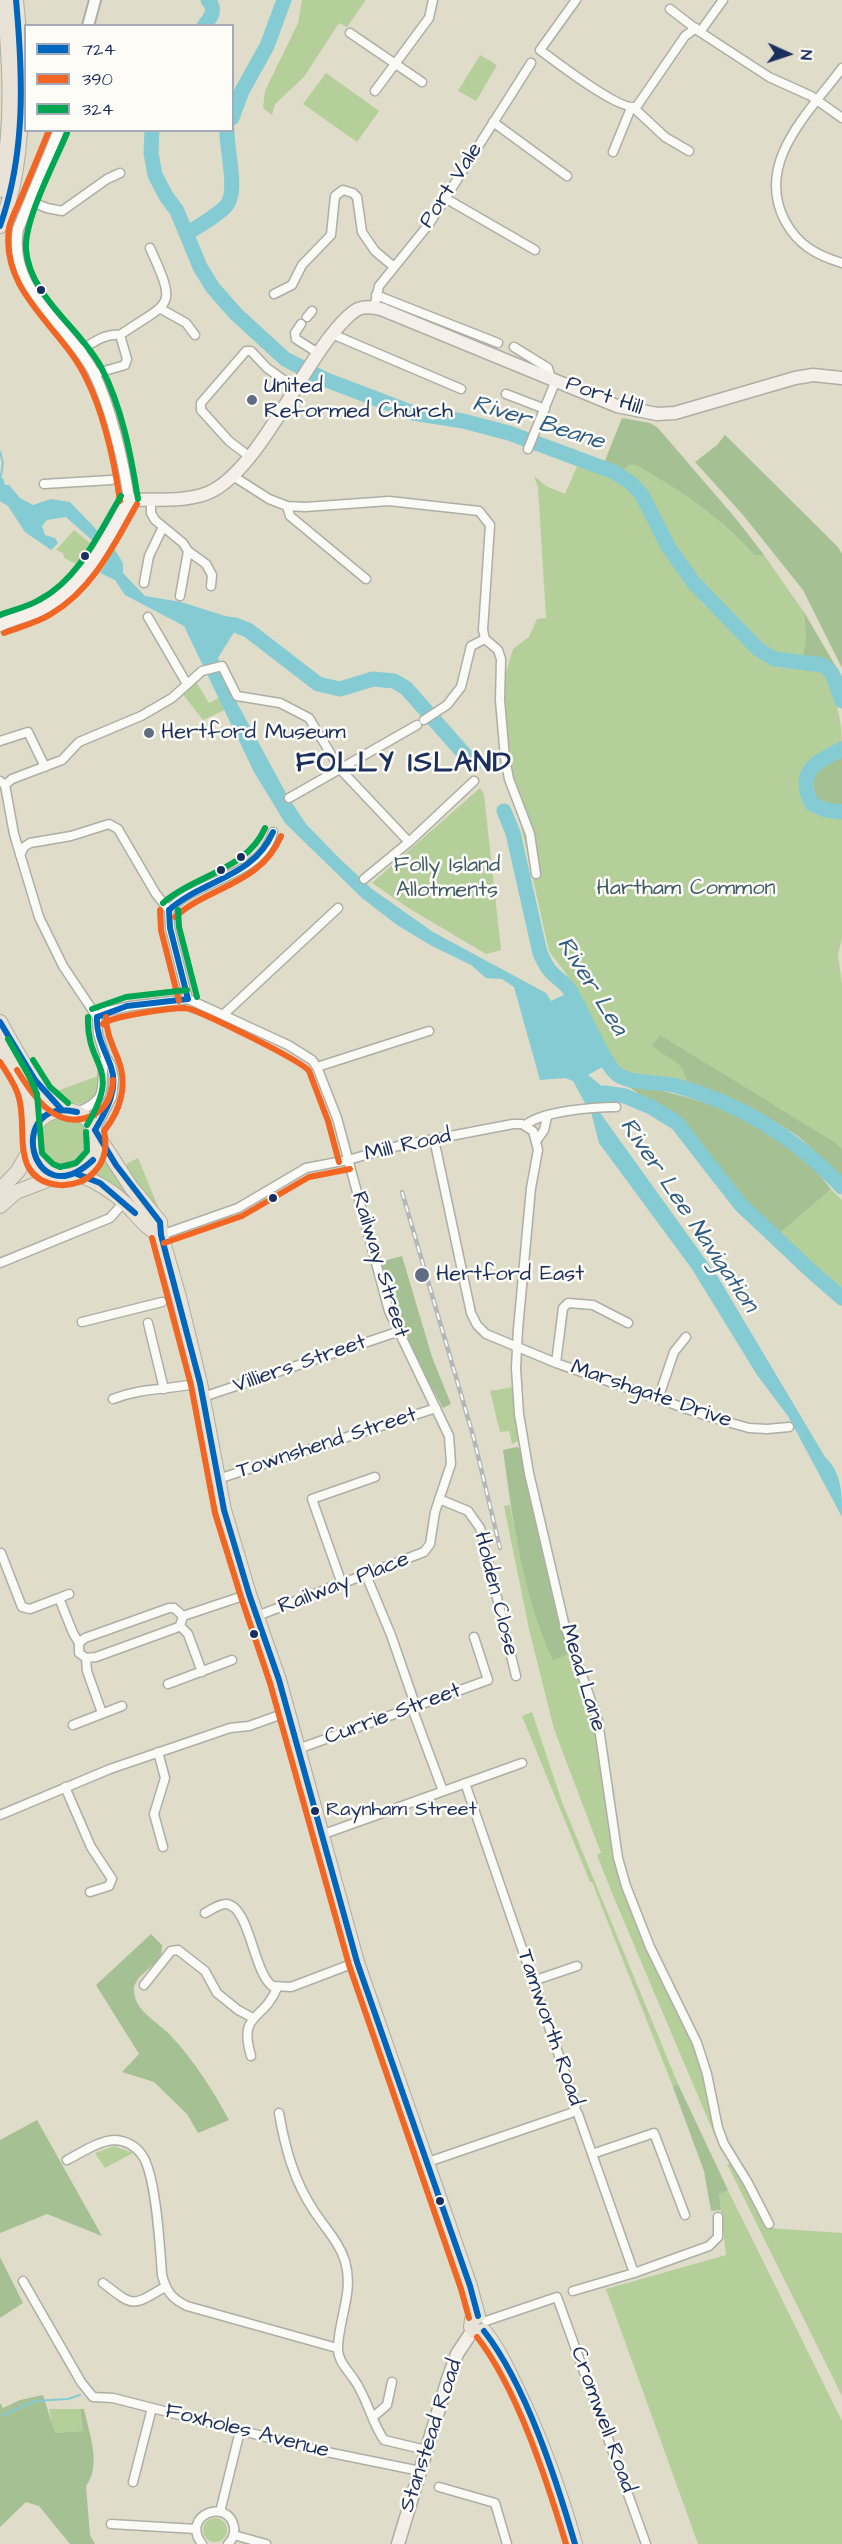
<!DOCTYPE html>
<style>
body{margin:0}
#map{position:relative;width:842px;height:2544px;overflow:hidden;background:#dfdcc9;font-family:"Architects Daughter",sans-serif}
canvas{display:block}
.legend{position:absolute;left:24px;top:24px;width:210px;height:108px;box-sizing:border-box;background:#fdfcf7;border:2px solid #a3aaba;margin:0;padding:8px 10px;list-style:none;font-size:18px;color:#1b2f5e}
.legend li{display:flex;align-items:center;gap:12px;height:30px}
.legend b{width:30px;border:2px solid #a3aaba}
.north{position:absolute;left:758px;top:24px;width:60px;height:60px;-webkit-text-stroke:4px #fdfcf7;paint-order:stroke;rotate:93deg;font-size:16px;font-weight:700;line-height:24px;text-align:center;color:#1b2f5e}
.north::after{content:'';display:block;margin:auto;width:21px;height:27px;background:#1b2f5e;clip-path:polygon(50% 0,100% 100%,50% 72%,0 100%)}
</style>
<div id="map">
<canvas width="842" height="2544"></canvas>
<ul class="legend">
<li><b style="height:8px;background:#0065bd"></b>724</li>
<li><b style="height:8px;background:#f26522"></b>390</li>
<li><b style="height:8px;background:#00a651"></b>324</li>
</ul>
<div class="north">N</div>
</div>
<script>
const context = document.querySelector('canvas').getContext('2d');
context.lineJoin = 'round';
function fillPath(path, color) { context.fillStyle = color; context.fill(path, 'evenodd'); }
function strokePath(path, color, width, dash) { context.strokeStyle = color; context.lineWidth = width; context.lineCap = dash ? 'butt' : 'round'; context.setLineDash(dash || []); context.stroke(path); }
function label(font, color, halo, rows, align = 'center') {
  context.font = font + ' "Architects Daughter",sans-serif'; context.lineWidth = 5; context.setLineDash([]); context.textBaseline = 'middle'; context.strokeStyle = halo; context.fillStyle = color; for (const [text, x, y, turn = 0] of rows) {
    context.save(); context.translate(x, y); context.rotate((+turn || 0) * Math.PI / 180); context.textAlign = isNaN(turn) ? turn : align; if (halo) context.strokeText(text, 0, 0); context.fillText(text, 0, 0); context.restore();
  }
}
const green = new Path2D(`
 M302 0H366L347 27 339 23 304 77 275 104 272 115 263 108 265 91 298 23Z
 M480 55 497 65 476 101 458 91Z
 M326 73 379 111 357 142 303 104Z
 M630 463C664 470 731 528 754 555H764L804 612 806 637 803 657C790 657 779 655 768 648 755 641 748 629 738 619 711 590 680 562 662 526 650 505 645 483 623 470Z
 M578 464C593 470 612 475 624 486 639 498 643 513 652 529 667 556 685 582 705 606H711C727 624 752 660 776 667 791 671 810 663 822 670 836 696 842 717 842 746 833 750 819 754 811 760 795 773 801 798 811 812L842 818V938L838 955 842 984V1179C828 1165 814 1149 799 1137 748 1099 688 1087 628 1073L615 1066 579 991 549 951 495 709 513 649 529 637 537 619 546 618 538 487 534 476 546 486 565 494Z
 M74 530 90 543 79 565 64 558 63 553 56 550Z
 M195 680 209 703 219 698 225 710 203 720 181 692Z
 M480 788 484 794 501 950 486 954 410 909 372 883Z
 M101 1075C103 1106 78 1110 56 1096L57 1091Z
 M38 1143a26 26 0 1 1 52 0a26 26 0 1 1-52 0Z
 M102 1152 147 1213 143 1216 88 1174 99 1160Z
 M138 1158 159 1209 156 1211 125 1170 128 1163Z
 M831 1189 842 1200V1288L779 1234Z
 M513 1387 518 1441 512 1444 509 1431 500 1432 490 1391Z
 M510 1505C520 1559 530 1611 553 1661L571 1653 592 1713 612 1852 619 1877 646 1946 685 2025 701 2064 713 2129 726 2162 612 1893 597 1855 601 1853 554 1729 529 1629 504 1506Z
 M532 1712 562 1802 678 2084 673 2087 592 1882H590L522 1716Z
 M114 2146 133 2153 105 2168 95 2153Z
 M728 2156 744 2180 768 2228 842 2233V2396L727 2164H731Z
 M728 2190 842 2421V2544H698L606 2289 726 2255 719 2193Z
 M49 2409H80L83 2431 54 2433Z
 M203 2530a12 12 0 1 1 24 0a12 12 0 1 1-24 0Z`);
const forest = new Path2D(`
 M622 418 650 423 658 428 737 520 764 555H754C721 517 679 489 636 465L630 464 623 470 604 463Z
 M725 435 838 547 842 554V668L803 590 743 515 695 462 717 445Z
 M804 612 842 677V693C832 670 831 658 803 657L806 637Z
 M842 755V807C823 804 813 801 810 781L819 767Z
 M660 1035 834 1142 842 1149V1179C828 1165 814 1149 799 1137 766 1113 729 1098 690 1088L681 1066 652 1046Z
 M623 1083C679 1093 735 1108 783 1139 802 1151 817 1172 831 1189L779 1234 732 1188 680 1122Z
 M402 1256 432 1357 451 1404 443 1408C417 1361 394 1314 380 1262Z
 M517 1447 520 1449 562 1626 571 1653 553 1661C522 1594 513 1522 503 1450Z
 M151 1934 162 1945C162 1949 162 1955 159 1958 152 1969 134 1976 134 1990 134 2012 159 2022 171 2036 194 2060 213 2091 229 2120L198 2133 187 2114 154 2082 122 2072 139 2054 96 1985Z
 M678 2084 728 2190 719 2194 721 2210 711 2211 704 2171 673 2087Z
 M37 2120 102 2236 47 2214 0 2233V2140Z
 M0 2257 23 2303 0 2318Z
 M43 2395 55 2433 83 2431 80 2409H84C89 2433 102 2465 86 2486L90 2535 95 2544H70L39 2506 26 2502 0 2527V2403L3 2408 20 2400Z`);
const water = new Path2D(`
 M0 478H3L5 485H9L20 498 33 505 51 499 70 502 113 547 123 563V573L145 596 181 602 241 621 218 658 220 663 216 664 288 797 306 824 339 858 372 889 433 932 546 993 551 1001 568 993 604 1066 588 1075 602 1086 625 1091 624 1102 596 1103 598 1110 718 1277 825 1457C842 1473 842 1493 842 1517L788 1416 757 1375 692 1269 599 1143 589 1104 585 1103 573 1081 565 1078 540 1080 514 987 502 979 486 978 471 965 432 946 397 925 362 898 285 823 254 772 184 626 125 595 115 580 100 573 108 560 93 541 66 517 47 520 42 526 45 535 55 538 58 543 51 550 25 532 8 506 0 501Z`);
const stream = new Path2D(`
 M0 452 3 463 0 481
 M3 2415 35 2401 68 2399 80 2395`);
const river = new Path2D(`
 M204 26C211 17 217 10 208 0
 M232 118 242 91 267 46 284 0
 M152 130 151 153 155 175 166 196 177 211 200 267 213 288 236 314 285 359 324 379 413 413 463 421 509 433 614 472 631 483 642 495 669 548 694 583 758 649 774 659 823 665 832 673 842 701
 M187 234C199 225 216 217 226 206 239 192 226 150 227 130
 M218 623 235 625 248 630 318 684 340 689 373 679 394 681 406 688 474 765
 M842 749C816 762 795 772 812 804L826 810 842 812
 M504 811 513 833 540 953C543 960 547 968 552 973 558 979 567 984 571 992 581 1009 605 1067 618 1075 635 1085 659 1081 677 1086 742 1104 796 1138 842 1187
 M605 1093 625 1096 651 1107 677 1123 740 1204 811 1271 842 1298`);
const minor = new Path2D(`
 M576 0 540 50C555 61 623 114 637 106L685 36 696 28
 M670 9 700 32 769 77 811 96 842 118
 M700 32 723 0
 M350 33 422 82
 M842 68C810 112 754 162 785 221 798 245 816 255 842 263
 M375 91 429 18 433 0
 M634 108 665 137 689 151
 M493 122 567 176
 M613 152 631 108
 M445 198 535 250
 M29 201 47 208 62 211 107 179 120 173
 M274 294 292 285 302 265 331 235 335 196 343 190 353 193 357 197 362 232 375 251 394 267
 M376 295 498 343
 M374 308 379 286 429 224 531 63
 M161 309 186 323 195 335
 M307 317 312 311
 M301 324 295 333 296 339 318 353
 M332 334 461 389
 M120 335C171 300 178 310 150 248
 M514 347 548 368 551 379
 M80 351C92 343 105 333 120 335L127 359 125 365 94 374
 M506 394 545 409
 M528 449 556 380
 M250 457 229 441 201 410V403L246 351H251L267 368 295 388
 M233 476 269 499 287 506 305 507 389 501 479 511 490 525 483 630 485 639
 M44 484 111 480
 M151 499V513L155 520 183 543 188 551 206 564 212 575 211 586
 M287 506 290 516 366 579
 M144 583 149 556 163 527
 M180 596 188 551
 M148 617 187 684
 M424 720 447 705 461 687 471 646 485 639 498 650 501 659 500 700 505 758 509 779 530 834 536 874
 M0 741 28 732 45 767
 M0 781 5 785 14 834 39 917 63 966 97 1017 98 1034 105 1056 111 1065 114 1079 112 1097 95 1130
 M5 785 12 779 62 760 79 742 141 716 172 698 202 671 222 666 237 696 280 703 309 718 340 769 409 842
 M289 798 417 725
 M20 855 24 847 30 843 71 836 109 824 118 829 156 894 169 910 170 928 188 999
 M364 879 409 842 474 781
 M169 910C195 880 262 877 273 832
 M223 1015 338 908
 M97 1017 103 1012 131 1006 188 999 288 1045 312 1060 317 1067 337 1118 389 1311 449 1436 451 1464 435 1512 430 1544 424 1552 257 1616
 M317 1067 429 1031
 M77 1112C113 1098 98 1086 105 1056
 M526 1125C541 1111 595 1107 616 1107
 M434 1139 471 1313 477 1325 486 1334 556 1363 710 1417 749 1428 767 1429 789 1427
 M537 1140 544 1130 547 1117
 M161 1235 238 1208 306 1168 348 1160 398 1146 513 1124H522L533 1131 538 1150 531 1188 518 1329 516 1368 519 1414 529 1473 564 1623 598 1721 618 1858 626 1886 650 1947 697 2043 707 2074 718 2128 724 2144 748 2183 769 2224
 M0 1263 110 1218 124 1202
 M82 1322 162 1302
 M148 1323 164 1389
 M556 1363 563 1308 568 1303 593 1305 628 1323
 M203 1397 397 1332
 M113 1399C144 1387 169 1390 200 1383
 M658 1399 674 1352 686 1337
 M218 1479 436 1408
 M439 1499 468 1511 480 1528 516 1676
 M1 1553 22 1607 30 1609 59 1598 73 1633 79 1643
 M366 1575 391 1635 416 1707
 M342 1584 312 1499 375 1477
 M59 1598 69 1594
 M169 1608H174L183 1616 180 1626 176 1628 96 1657 86 1658 79 1653V1643L85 1638Z
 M183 1616 249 1594
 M180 1626 188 1634 202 1672
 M86 1658 87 1671 102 1713
 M168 1684 232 1660
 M412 1708 443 1791
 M73 1725 122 1706
 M298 1749 488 1680 474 1637
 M158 1752 165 1778 154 1814 163 1847
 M465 1783 576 2105 575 2109 578 2114 634 2273
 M65 1787 91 1847 112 1879 109 1886 90 1892
 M0 1815 110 1769 230 1728 249 1726 288 1712
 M321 1835 522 1763
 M205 1913C211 1910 220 1903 227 1904 250 1908 253 1971 272 1986L291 1987 357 1962
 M533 1981 577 1966
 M144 1985 171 1951 178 1950 205 1971 217 1993 238 2010 253 2018
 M251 2056C238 2012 263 2022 277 1988
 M279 2113C285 2148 294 2181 314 2211 325 2228 339 2242 345 2261 354 2292 339 2317 338 2347 337 2360 347 2369 353 2378 367 2397 371 2421 384 2440L426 2450
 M592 2154 654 2133 685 2215
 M67 2160C81 2153 98 2141 114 2140 125 2140 136 2146 142 2155 156 2174 160 2248 162 2275 166 2291 172 2299 187 2306L337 2348
 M425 2163 571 2113 575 2109
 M23 2281 81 2382 93 2397 113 2398 317 2450 420 2471
 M103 2283C134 2307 131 2307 165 2287
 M573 2291 634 2273 709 2246 718 2237V2217
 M486 2321 557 2297 646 2544
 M373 2417 387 2405 392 2382
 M133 2482 152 2408
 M439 2487 495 2503 507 2544
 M220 2512 240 2431
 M111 2524 196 2529
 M234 2535 266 2544
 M202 2544C180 2515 228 2497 234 2527 235 2534 233 2539 228 2544`);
const tertiary = new Path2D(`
 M88 26 95 0
 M59 130 18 229C7 290 67 323 93 371 110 405 124 462 129 500`);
const secondary = new Path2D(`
 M0 625C15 618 32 615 47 606 88 582 106 539 129 500 155 499 191 503 214 490 257 466 297 379 329 338 337 328 347 315 358 309 366 306 373 307 381 309L617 406 657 414 675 413 795 378 813 375 842 378
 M398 2544 448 2379 457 2354 473 2330`);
const primary = new Path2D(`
 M97 1135 131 1187 160 1222 161 1235 179 1297 200 1383 224 1510 249 1594 279 1680 357 1962 470 2286 478 2316
 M77 1174C96 1181 111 1190 126 1204 138 1216 146 1229 161 1235
 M478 2316 472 2320 471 2327 475 2332 484 2331
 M484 2331C499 2349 508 2370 518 2391 542 2441 560 2491 575 2544`);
const trunk = new Path2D(`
 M0 190C14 128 10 62 4 0
 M0 226C27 164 23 67 16 0
 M0 1022C18 1054 34 1086 62 1110
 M0 1044 28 1092 32 1133
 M31 1143a33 33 0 1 1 66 0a33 33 0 1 1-66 0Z
 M0 1190 18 1171 31 1148
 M0 1206 16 1192 58 1176`);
const rail = new Path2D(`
 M402 1192 474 1439 500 1548`);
const bus1 = new Path2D(`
 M0 226C26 153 23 76 16 0
 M169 910C204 879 253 878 273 832
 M169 910 170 928 188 999
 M97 1017 127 1006 188 999
 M0 1022 35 1080 62 1110
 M77 1112C4 1095 30 1219 93 1160
 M95 1130 116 1165 160 1222 161 1235 200 1383 224 1510 249 1594 279 1680 357 1962 470 2286 478 2316
 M95 1130C106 1111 119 1090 111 1067 105 1050 96 1036 97 1017
 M77 1174 100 1183 135 1213
 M484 2331C526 2385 556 2479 575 2544`);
const bus2 = new Path2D(`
 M49 130C40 153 30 176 21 198 17 208 11 218 9 228 0 293 62 327 86 378 105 416 114 460 120 501
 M4 633C19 627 37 623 51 614 93 589 114 545 137 504
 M160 910 161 930 179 1001
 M175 917C211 885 260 885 281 836
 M103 1024C112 1016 171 1008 185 1008 197 1009 302 1061 309 1071L328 1121 339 1162
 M0 1062C7 1073 16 1085 19 1098 28 1129 9 1180 59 1185 73 1186 87 1181 96 1170 106 1159 107 1145 104 1131 121 1110 128 1084 118 1059 112 1044 106 1032 106 1017
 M17 1070C33 1096 57 1133 93 1115 107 1108 112 1095 113 1080
 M152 1238 191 1385 215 1513 241 1597 270 1683 349 1965 461 2289 469 2318
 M164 1243 242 1216 309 1177 350 1169
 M477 2337C517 2388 547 2481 566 2544`);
const bus3 = new Path2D(`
 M67 133C55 162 24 220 26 249 29 296 80 328 101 367 122 407 131 455 138 499
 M0 615C13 610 27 607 39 600 79 579 99 533 121 496
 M163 903C195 875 247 870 265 828
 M178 910 179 927 197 997
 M92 1009 126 997 187 990
 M8 1039 29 1076 37 1094 42 1153 53 1164 60 1167 76 1163 87 1151 86 1132
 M33 1060 50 1087 68 1103
 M87 1125C123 1065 86 1069 88 1017`);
const markers = [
 [41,290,5,"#1b2f5e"],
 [252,400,6,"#606c83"],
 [85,556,5,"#1b2f5e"],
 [149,733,6,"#606c83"],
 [241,857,5,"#1b2f5e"],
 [221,870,5,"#1b2f5e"],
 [273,1198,5,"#1b2f5e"],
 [422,1275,8,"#606c83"],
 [254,1634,5,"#1b2f5e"],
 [315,1811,5,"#1b2f5e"],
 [440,2201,5,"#1b2f5e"]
];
const busNames = [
 ["Raynham Street",326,1811]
];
const streetNames = [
 ["Port Vale",452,186,-57],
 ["Port Hill",604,397,19],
 ["Mill Road",408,1146,-13],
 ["Railway Street",379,1265,73],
 ["Villiers Street",300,1365,-19],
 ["Marshgate Drive",651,1395,19],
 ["Townshend Street",327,1444,-18],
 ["Railway Place",344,1584,-21],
 ["Holden Close",495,1594,76],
 ["Mead Lane",582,1678,73],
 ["Currie Street",393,1715,-20],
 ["Tamworth Road",549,2028,71],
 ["Cromwell Road",602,2420,70],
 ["Foxholes Avenue",247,2432,14],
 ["Stanstead Road",432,2436,-72]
];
const poiNames = [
 ["United",264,387],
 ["Reformed Church",264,412],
 ["Hertford Museum",161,733],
 ["Hertford East",436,1275]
];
const parkNames = [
 ["Folly Island",447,866],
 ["Allotments",447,891],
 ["Hartham Common",686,889]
];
const waterNames = [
 ["River Beane",538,424,17],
 ["River Lea",591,987,58],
 ["River Lee Navigation",688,1216,56]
];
const districtNames = [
 ["FOLLY ISLAND",404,765]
];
fillPath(green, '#b5cf9b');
fillPath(forest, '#a5c093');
fillPath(water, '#84cbd4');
strokePath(stream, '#84cbd4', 2);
strokePath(river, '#84cbd4', 15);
strokePath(minor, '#aeaea6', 11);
strokePath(tertiary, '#aeaea6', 14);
strokePath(secondary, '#aeaea6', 15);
strokePath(primary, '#aeaea6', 16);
strokePath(trunk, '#aeaea6', 16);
strokePath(minor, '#fafaf7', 8);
strokePath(tertiary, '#fafaf7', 10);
strokePath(secondary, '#f4f0e9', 12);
strokePath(primary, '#e9e2d6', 14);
strokePath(trunk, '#e9e2d6', 14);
strokePath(rail, '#b4b7b9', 4.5);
strokePath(rail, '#fdfcf7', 2, [7]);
strokePath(bus1, '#0065bd', 6);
strokePath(bus2, '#f26522', 6);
strokePath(bus3, '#00a651', 6);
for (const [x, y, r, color] of markers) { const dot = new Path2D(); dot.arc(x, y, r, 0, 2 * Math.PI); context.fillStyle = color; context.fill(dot); strokePath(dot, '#fdfcf7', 2); }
label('20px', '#1b2f5e', '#fdfcf7', busNames, 'left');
label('22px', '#1b2f5e', '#fdfcf7', streetNames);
label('22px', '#1b2f5e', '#fdfcf7', poiNames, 'left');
label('22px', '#3f5c65', '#fdfcf7', parkNames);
label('italic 24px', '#2f5c83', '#fdfcf7', waterNames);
context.letterSpacing = '1.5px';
label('bold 28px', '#1b2f5e', '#fdfcf7', districtNames);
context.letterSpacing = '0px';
</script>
